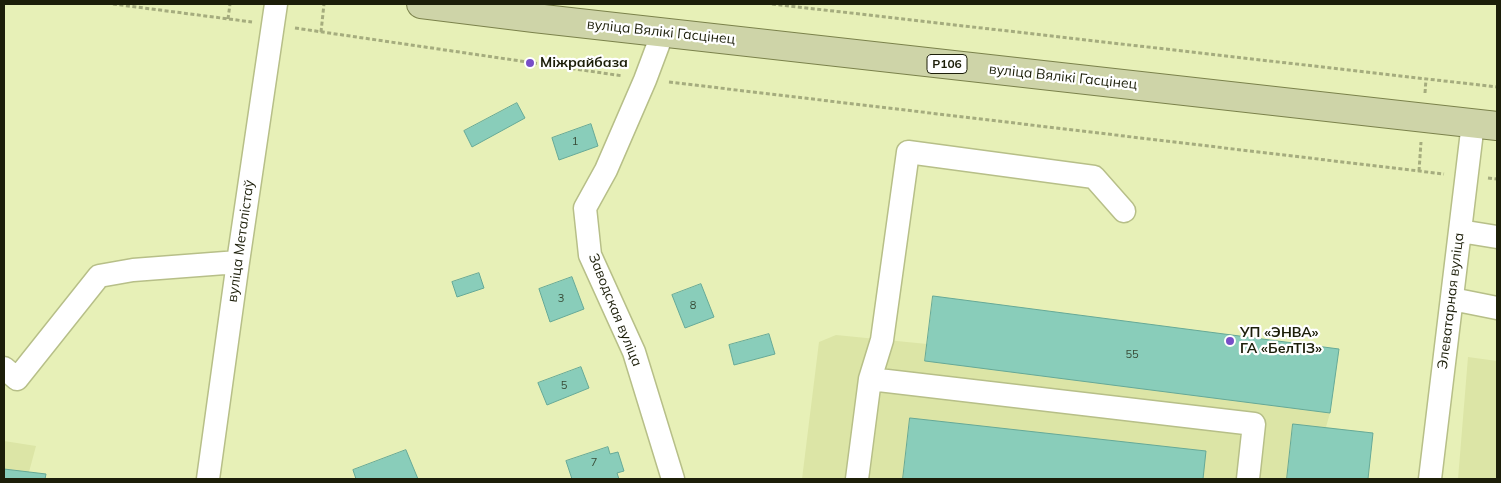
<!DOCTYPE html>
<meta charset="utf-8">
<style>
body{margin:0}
#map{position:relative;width:1501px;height:483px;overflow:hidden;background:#e7f0b7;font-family:Mulish,sans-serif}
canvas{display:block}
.frame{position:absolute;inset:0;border:5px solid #1c1e09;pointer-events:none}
</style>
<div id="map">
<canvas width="1501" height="483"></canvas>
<div class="frame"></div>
</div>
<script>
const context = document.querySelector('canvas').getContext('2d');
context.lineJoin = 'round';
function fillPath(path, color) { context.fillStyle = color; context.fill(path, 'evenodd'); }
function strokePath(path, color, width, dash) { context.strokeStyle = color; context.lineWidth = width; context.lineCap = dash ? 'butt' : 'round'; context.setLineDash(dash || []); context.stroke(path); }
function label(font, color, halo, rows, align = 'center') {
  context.font = font + ' Mulish,sans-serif'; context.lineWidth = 4.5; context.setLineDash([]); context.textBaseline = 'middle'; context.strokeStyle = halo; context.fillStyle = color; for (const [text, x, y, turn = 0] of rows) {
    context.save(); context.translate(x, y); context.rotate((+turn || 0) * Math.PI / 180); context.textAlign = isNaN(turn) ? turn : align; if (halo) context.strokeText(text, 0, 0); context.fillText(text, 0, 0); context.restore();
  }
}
const built = new Path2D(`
 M933 296 1339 349 1330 413 1326 427 1373 433 1368 479H802L819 342 836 335 927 344Z
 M1468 357 1497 361V479H1458Z
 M4 441 36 446 29 472 46 474 45 479H4Z`);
const building = new Path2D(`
 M517 103 525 118 472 147 464 131Z
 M591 124 598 146 559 160 552 138Z
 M479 273 484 288 457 297 452 282Z
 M572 277 584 309 550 322 539 289Z
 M701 284 714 317 685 328 672 295Z
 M933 296 1339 349 1330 413 925 361Z
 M769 334 775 354 734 365 729 345Z
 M581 367 589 388 547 405 538 383Z
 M910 418 1206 451 1203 479H903Z
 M1293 424 1373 433 1368 479H1287Z
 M608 447 610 454 618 452 624 471 617 473 619 479H572L566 461Z
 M406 450 418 479H356L353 470Z
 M4 469 46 474 45 479H4Z`);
const path = new Path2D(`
 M113 4 252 22
 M772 4 1497 87
 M228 19 230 4
 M295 28 623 76
 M321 32 324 4
 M669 82 1444 174
 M1425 93 1426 79
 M1419 171 1421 142
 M1488 178 1497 179`);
const minor = new Path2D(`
 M663 32 645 80 606 170 585 208 590 255 634 352 673 479
 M1460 231 1497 237
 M1452 299 1497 308
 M4 368 17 379 99 276 133 270 238 262
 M870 379 1254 424 1248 479
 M208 479 238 262 276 4
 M857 479 870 379 882 340 908 152 1094 177 1124 211
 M1430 479 1473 123`);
const major = new Path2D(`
 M421 4 534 18 1497 126`);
const markers = [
 [530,63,5,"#774ec7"],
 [1230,341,5,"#774ec7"]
];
const numberNames = [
 ["1",575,142],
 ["3",561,299],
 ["8",693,306],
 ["55",1132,355],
 ["5",564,386],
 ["7",594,463]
];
const shields = [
 [947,64,40]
];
const shieldNames = [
 ["Р106",947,64]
];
const streetNames = [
 ["вуліца Вялікі Гасцінец",661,32,6],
 ["вуліца Вялікі Гасцінец",1063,77,6],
 ["вуліца Металістаў",241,241,-82],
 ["Элеватарная вуліца",1451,301,-83],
 ["Заводская вуліца",615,310,68]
];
const poiNames = [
 ["Міжрайбаза",540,63],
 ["УП «ЭНВА»",1240,333],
 ["ГА «БелТІЗ»",1240,349]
];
fillPath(built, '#dce5a6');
fillPath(building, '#89cdba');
strokePath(building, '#66a997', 1);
strokePath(minor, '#b7bf88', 25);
strokePath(major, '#7b824b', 30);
strokePath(path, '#a5ac7e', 3, [4, 2.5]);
strokePath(minor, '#fff', 22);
strokePath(major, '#ced4a8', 28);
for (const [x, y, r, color] of markers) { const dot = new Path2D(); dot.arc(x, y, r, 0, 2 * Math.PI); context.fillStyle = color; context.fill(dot); strokePath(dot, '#fff', 2); }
label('11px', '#374a35', null, numberNames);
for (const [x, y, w] of shields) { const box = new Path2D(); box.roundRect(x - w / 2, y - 9.5, w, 19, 4); context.fillStyle = '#fff'; context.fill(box); strokePath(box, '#1c1e09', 1); }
label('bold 12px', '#1c1e09', null, shieldNames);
label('14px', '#1c1e09', '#fff', streetNames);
label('bold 14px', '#1c1e09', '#fff', poiNames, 'left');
</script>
